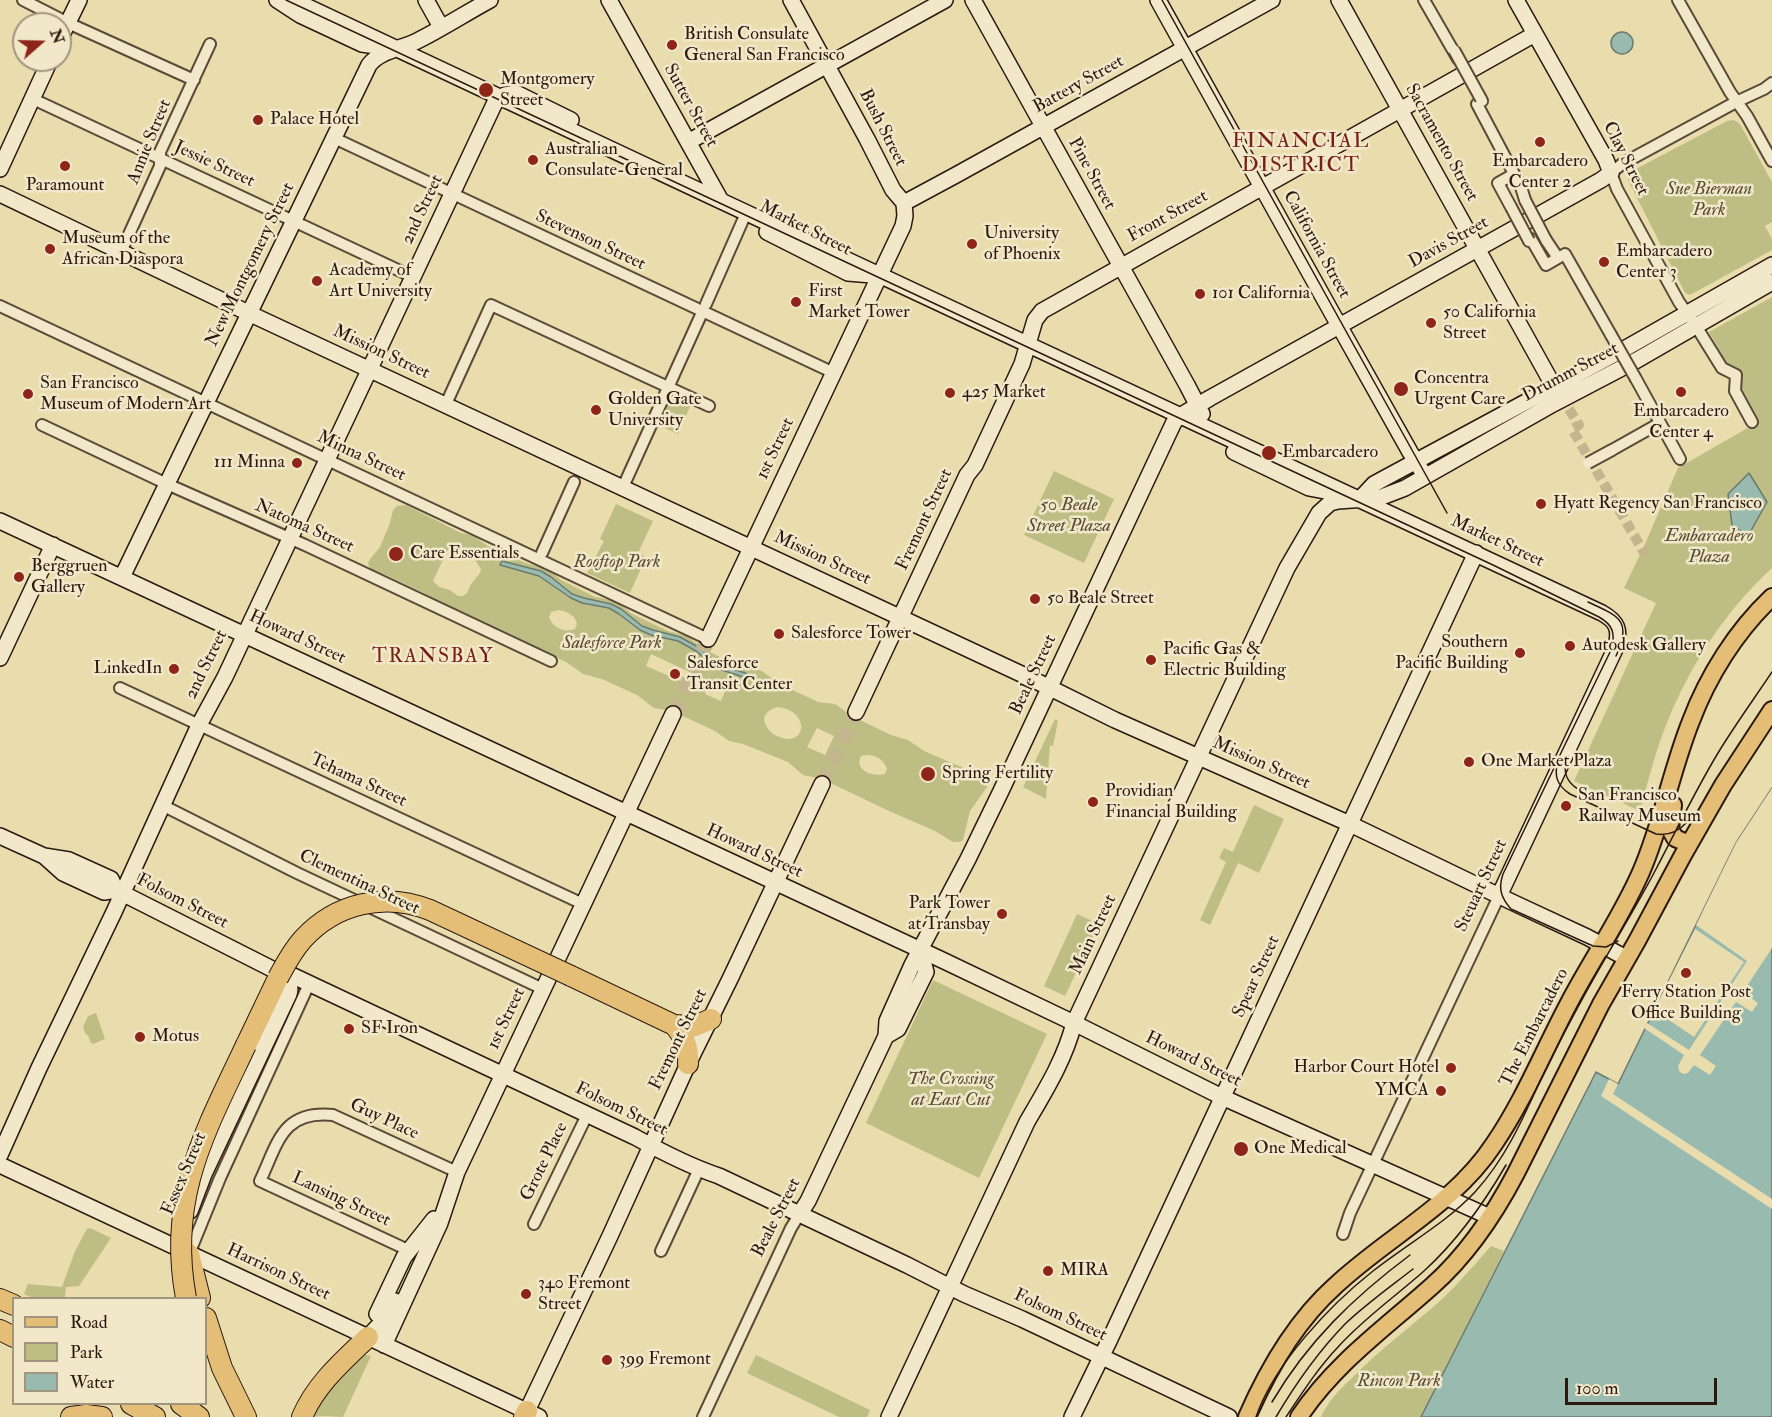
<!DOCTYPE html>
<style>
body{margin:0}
#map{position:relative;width:1772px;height:1417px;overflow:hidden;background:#e9dcad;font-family:"IM FELL Double Pica",serif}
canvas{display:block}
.legend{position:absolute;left:12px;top:1297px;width:195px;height:108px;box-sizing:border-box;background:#f1e8ca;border:2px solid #a29580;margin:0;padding:8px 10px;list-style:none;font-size:18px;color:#2b1910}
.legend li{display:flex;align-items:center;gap:12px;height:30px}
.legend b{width:30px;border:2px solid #a29580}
.north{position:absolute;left:12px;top:12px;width:60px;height:60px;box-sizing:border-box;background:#f1e8ca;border:2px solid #a29580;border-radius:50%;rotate:70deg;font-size:16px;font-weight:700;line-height:24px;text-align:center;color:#2b1910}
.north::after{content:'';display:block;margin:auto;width:21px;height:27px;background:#8f2418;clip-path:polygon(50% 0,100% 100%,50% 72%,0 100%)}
.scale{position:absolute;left:1565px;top:1378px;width:152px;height:27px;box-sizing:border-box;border:3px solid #2b1910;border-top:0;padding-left:8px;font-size:18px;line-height:21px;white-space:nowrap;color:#2b1910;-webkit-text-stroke:4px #f1e8ca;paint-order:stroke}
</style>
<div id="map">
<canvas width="1772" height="1417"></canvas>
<ul class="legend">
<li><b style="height:8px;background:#e4be76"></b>Road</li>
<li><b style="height:16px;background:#bebe84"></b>Park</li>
<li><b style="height:16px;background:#98baaf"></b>Water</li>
</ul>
<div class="north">N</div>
<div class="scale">100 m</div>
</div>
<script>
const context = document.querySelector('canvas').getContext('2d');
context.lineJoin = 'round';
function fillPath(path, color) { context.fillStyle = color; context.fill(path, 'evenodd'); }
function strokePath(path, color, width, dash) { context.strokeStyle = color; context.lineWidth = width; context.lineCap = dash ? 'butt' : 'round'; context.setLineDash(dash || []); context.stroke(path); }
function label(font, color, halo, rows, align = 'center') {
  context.font = font + ' "IM FELL Double Pica",serif'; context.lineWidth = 5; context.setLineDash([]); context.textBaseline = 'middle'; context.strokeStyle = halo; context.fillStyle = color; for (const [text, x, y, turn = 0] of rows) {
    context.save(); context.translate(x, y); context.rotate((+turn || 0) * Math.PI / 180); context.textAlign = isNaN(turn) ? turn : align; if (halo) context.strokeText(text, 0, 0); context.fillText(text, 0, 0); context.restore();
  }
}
const green = new Path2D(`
 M1734 120 1740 124 1772 182V222L1765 226 1772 239V250L1690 295 1685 293 1628 180 1629 174 1634 170 1727 121Z
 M1772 297V568C1722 614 1685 673 1662 736 1653 760 1647 786 1640 811L1574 781 1656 603 1624 588 1645 544 1678 468 1758 422 1709 332Z
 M673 393 692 402 678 434 658 425Z
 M1054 471 1114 499 1084 563 1024 535Z
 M616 504 653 521 638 553 646 557 630 593 587 573 604 541 600 539Z
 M406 505 461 533 473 535 489 547 525 563 548 569 561 580 595 597 616 601 632 614 668 631 687 636 702 648 738 666 762 671 778 683 818 702 835 704 852 716 891 735 908 740 924 751 973 772 983 775 987 779V787L970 811 963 840 960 842H953L935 831 889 811 822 779 803 775 788 762 743 744 729 741 715 731 672 711 654 708 637 695 602 679 583 674 566 662 530 645 507 637 493 627 477 623 459 611 445 608 437 604 429 596 420 591 386 575 373 571 370 569 368 563 370 559 380 547 390 523 393 510 397 506ZM450 545C466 544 473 556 481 569L480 573 471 584 467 593 463 596H458L450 590 439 587 433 581ZM559 610C568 612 575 615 577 624L575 629C564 633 553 628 549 617L551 612ZM651 654 726 689 721 701 705 694 706 692 646 666ZM778 707C812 711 806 750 777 736 769 732 765 726 764 718 767 711 771 709 778 707ZM817 728 834 736 825 755 807 747ZM869 755C877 756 884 760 887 769L885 774C873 777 854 771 861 756Z
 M1055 719 1058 721 1053 746 1050 745 1046 799 1023 787Z
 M1254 805 1284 819 1259 873 1238 863 1210 925 1200 920 1226 862 1219 858 1224 848 1233 852Z
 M1077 914 1099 924 1065 996 1044 986Z
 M933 980 1047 1034 979 1178 866 1123Z
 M96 1013 105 1039 93 1044 91 1043 88 1035H86L83 1027 88 1016Z
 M90 1228 111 1238 79 1286 66 1287 65 1298H33L24 1294 28 1284 62 1287 75 1251 87 1229Z
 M1491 1246 1504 1251 1421 1417H1321C1328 1401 1340 1389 1353 1377 1380 1349 1412 1326 1441 1300 1459 1283 1475 1264 1491 1246Z
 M366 1355 371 1356 343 1417 325 1416 309 1417 317 1406 358 1358Z
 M756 1355 870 1410 867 1417H839L747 1373Z`);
const water = new Path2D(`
 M1611 43a11 11 0 1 1 22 0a11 11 0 1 1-22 0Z
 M1749 473 1767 502 1748 536 1732 525 1728 494Z
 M502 561 541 571 551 577 572 594 584 598 611 604 621 609 642 626 653 630 680 637 698 647 718 664 751 675 749 679 716 668 696 651 678 641 651 635 640 630 619 614 609 608 582 603 571 598 539 576 500 565Z
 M1772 788V1417H1421L1596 1072 1618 1084 1736 843Z`);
const pier = new Path2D(`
 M1772 788V948L1743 992 1758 1003 1752 1012 1736 1002 1700 1055 1716 1066 1710 1075 1694 1065 1688 1073 1683 1074 1679 1071 1678 1066 1684 1055 1644 1028 1647 1023 1689 1050 1747 961 1696 925 1736 843Z
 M1695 929 1744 962 1694 1037 1654 1010Z
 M1609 1079 1618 1084 1613 1094 1772 1199V1209L1601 1096Z`);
const streetTunnel = new Path2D(`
 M1569 409 1579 425 1572 429 1646 556`);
const secondaryTunnel = new Path2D(`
 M673 714 708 639
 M822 784 856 712`);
const street = new Path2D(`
 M23 0 68 23 194 80
 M1424 0 1458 59
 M1678 0 1730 92 1747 116 1772 161
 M33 99 413 277
 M1481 99 1482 101 1477 104 1521 187 1525 200
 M334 138 834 373
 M1511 207 1498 183 1514 174
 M1546 240 1558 258 1565 254 1611 335
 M1529 241 1531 239 1546 265 1558 258
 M121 252 160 166V152L210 44
 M706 304 743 220
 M0 306 708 639
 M1636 379 1680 459
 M446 404 491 305 709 406
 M1752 422 1735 391 1736 375 1722 368 1696 326 1679 302 1617 189 1611 173 1622 164 1736 102 1764 89 1772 83
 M42 425 167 484 305 545 551 661
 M1612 450 1660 423
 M623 487 700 317
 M542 553 574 482
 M120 688 583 904
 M162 805 297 873 543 989
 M534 1224 587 1115
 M1343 1234 1350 1213 1499 896
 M408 1250 260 1181C278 1143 282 1110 333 1115L457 1172
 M661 1251 699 1169
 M189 1254 220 1178 309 984
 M703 1417 791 1228 799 1215`);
const secondary = new Path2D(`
 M277 0 300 15 362 44 383 47
 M293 0C729 205 1165 409 1602 613 1618 622 1620 630 1616 647L1499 896
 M426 0 441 27
 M609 0 721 201
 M973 0 1187 385 1202 414
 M1158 0 1332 313 1410 452 1425 476
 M1339 0 1558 394
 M60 39 79 0
 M505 95 516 93 571 120
 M688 142 945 0
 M0 169 50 60
 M0 194 259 318 1032 679 1115 720 1350 824 1514 903 1587 937 1626 958
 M904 203 956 175 1272 0
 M767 232 848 273 872 275
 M1234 452 1309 488 1330 492
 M1360 499 1374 484 1385 478 1626 348 1772 265
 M0 521 940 959 1074 1023 1222 1097 1490 1217
 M122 577 369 65C380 50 403 49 419 40 443 28 466 13 490 0
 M708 639 903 226 905 216 904 203 893 190 867 139 791 0
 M0 658 53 545
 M856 712 967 475 975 465 1022 364 1035 320 1042 311 1535 34
 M0 836 44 856 63 873 104 892 116 890 282 974 287 973 635 1137C662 1152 689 1166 719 1176L907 1265 964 1294 1022 1319 1229 1417
 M44 856 69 860 111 879 116 890
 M886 1036 898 1029 926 972 920 950
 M0 1155 39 1068 114 912 199 725 225 677 498 96
 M0 1165 539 1417
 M190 1211 204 1174 289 994C292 985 287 982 282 974
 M799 1215 808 1201 886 1036 887 1021 912 965 968 859 1001 791 1174 422 1180 416 1210 398 1601 180 1611 173 1606 160 1516 0
 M377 1314 404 1257 434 1219
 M368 1337 385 1319 395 1301
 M384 1345 440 1223 457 1172 673 714
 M527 1411 610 1236 688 1064 730 979 822 784
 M889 1417 1027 1122C1045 1091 1065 1059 1074 1023L1287 568 1319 513 1330 503 1338 501 1379 498 1405 488 1553 404 1637 360 1772 282
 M1072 1417 1109 1341 1476 553`);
const primary = new Path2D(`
 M1673 805 1670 829 1675 838 1689 844
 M1247 1417C1268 1369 1296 1321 1335 1286 1387 1237 1454 1205 1494 1144 1524 1100 1544 1050 1569 1003 1592 959 1621 918 1641 872 1662 824 1671 771 1691 721 1708 676 1736 631 1772 597
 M1299 1417C1334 1364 1385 1328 1432 1286 1467 1255 1494 1215 1516 1173L1601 1004 1637 941 1683 855 1723 785 1772 710`);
const highway = new Path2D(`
 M571 976 674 1025 695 1026 711 1019
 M674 1025C685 1038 689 1047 688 1064
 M246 1045 278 978
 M189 1254 200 1298
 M0 1299 14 1305
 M206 1318 222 1368 246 1417
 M0 1330 14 1337
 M131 1404 155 1417
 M181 1404 199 1417
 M71 1417 86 1415 102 1417
 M302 1417C316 1384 343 1361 368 1337
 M524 1417 527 1411`);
const tram = new Path2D(`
 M286 0 1493 565 1599 617C1613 625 1615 633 1612 648L1558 759C1554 775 1556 785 1570 794L1656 834C1669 836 1679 831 1687 822
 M1162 0 1447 513
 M1588 602C1618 616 1633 620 1616 656
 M1568 756C1561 773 1567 784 1583 792
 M1554 768 1503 874C1498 888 1501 898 1511 909L1593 946 1606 947 1618 941
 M1272 1402C1308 1341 1354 1297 1410 1255
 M1256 1417C1274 1364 1330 1305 1373 1271 1407 1244 1446 1223 1475 1192 1505 1159 1522 1121 1540 1081 1552 1056 1565 1031 1578 1007 1602 961 1631 917 1655 871 1676 831 1695 791 1718 753 1735 725 1754 699 1772 672
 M1276 1417C1296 1383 1318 1352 1345 1324 1366 1304 1390 1287 1413 1269
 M1286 1417C1302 1393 1318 1368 1338 1347 1364 1318 1396 1296 1424 1271 1457 1241 1484 1203 1506 1165`);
const streetBridge = new Path2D(`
 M1454 50 1481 99
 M1525 200 1546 240
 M1511 207 1529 241
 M1611 335 1636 379
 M1588 463 1612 450`);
const highwayBridge = new Path2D(`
 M278 978C285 965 292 951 303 939 336 903 385 892 430 910L571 976
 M186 1298C167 1197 205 1132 246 1045`);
const markers = [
 [672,45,6,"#8f2418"],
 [486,90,8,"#8f2418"],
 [258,120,6,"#8f2418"],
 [1540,142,6,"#8f2418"],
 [533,160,6,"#8f2418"],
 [65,166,6,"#8f2418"],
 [972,244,6,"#8f2418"],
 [50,249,6,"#8f2418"],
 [1604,262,6,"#8f2418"],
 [317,281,6,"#8f2418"],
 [1200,294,6,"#8f2418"],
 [796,302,6,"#8f2418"],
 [1431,323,6,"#8f2418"],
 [1401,389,8,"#8f2418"],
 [1681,392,6,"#8f2418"],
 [950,393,6,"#8f2418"],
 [28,394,6,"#8f2418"],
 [596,410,6,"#8f2418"],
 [1269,453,8,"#8f2418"],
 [297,463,6,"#8f2418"],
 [1541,504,6,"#8f2418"],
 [396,554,8,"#8f2418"],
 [19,577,6,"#8f2418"],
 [1035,599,6,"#8f2418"],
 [779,634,6,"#8f2418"],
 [1570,646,6,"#8f2418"],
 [1520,653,6,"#8f2418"],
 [1151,660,6,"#8f2418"],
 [174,669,6,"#8f2418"],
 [675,674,6,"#8f2418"],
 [1469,762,6,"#8f2418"],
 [928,774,8,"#8f2418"],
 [1093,802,6,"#8f2418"],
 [1566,806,6,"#8f2418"],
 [1002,914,6,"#8f2418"],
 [1686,973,6,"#8f2418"],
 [349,1029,6,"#8f2418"],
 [140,1037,6,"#8f2418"],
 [1451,1068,6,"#8f2418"],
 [1441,1091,6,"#8f2418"],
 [1241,1149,8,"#8f2418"],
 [1048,1271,6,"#8f2418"],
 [526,1294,6,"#8f2418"],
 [607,1360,6,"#8f2418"]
];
const poiNames = [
 ["British Consulate",684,35],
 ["General San Francisco",684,56],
 ["Montgomery",500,80],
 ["Street",500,101],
 ["Palace Hotel",270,120],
 ["Australian",545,150],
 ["Consulate-General",545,171],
 ["Embarcadero",1540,162,"center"],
 ["Center 2",1540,183,"center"],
 ["Paramount",65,186,"center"],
 ["University",984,234],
 ["of Phoenix",984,255],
 ["Museum of the",62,239],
 ["African Diaspora",62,260],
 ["Embarcadero",1616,252],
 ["Center 3",1616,273],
 ["Academy of",329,271],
 ["Art University",329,292],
 ["First",808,292],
 ["Market Tower",808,313],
 ["101 California",1212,294],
 ["50 California",1443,313],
 ["Street",1443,334],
 ["Concentra",1414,379],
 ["Urgent Care",1414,400],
 ["San Francisco",40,384],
 ["Museum of Modern Art",40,405],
 ["425 Market",962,393],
 ["Golden Gate",608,400],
 ["University",608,421],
 ["Embarcadero",1681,412,"center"],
 ["Center 4",1681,433,"center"],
 ["Embarcadero",1282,453],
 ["111 Minna",285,463,"right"],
 ["Hyatt Regency San Francisco",1553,504],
 ["Care Essentials",410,554],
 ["Berggruen",31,567],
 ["Gallery",31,588],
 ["50 Beale Street",1047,599],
 ["Salesforce Tower",791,634],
 ["Southern",1508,643,"right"],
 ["Pacific Building",1508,664,"right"],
 ["Autodesk Gallery",1582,646],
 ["Pacific Gas &",1163,650],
 ["Electric Building",1163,671],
 ["Salesforce",687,664],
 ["Transit Center",687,685],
 ["LinkedIn",162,669,"right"],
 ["One Market Plaza",1481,762],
 ["Spring Fertility",942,774],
 ["Providian",1105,792],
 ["Financial Building",1105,813],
 ["San Francisco",1578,796],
 ["Railway Museum",1578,817],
 ["Park Tower",990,904,"right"],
 ["at Transbay",990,925,"right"],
 ["Ferry Station Post",1686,993,"center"],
 ["Office Building",1686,1014,"center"],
 ["SF Iron",361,1029],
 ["Motus",152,1037],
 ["Harbor Court Hotel",1439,1068,"right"],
 ["YMCA",1429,1091,"right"],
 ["One Medical",1254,1149],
 ["MIRA",1060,1271],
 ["340 Fremont",538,1284],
 ["Street",538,1305],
 ["399 Fremont",619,1360]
];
const streetNames = [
 ["Battery Street",1079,85,-29],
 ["Sutter Street",690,106,61],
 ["Bush Street",882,128,63],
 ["Annie Street",150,142,-68],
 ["Sacramento Street",1441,143,61],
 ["Clay Street",1625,159,63],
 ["Jessie Street",214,165,25],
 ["Pine Street",1091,174,61],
 ["2nd Street",423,210,-65],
 ["Front Street",1168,217,-29],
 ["Market Street",805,229,27],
 ["Stevenson Street",590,241,25],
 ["Davis Street",1449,243,-29],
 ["California Street",1316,245,61],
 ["New Montgomery Street",251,265,-64],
 ["Mission Street",381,353,25],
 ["Drumm Street",1571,373,-28],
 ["1st Street",776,449,-65],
 ["Minna Street",361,457,25],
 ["Fremont Street",925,520,-65],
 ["Natoma Street",304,527,24],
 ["Market Street",1497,542,25],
 ["Mission Street",822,559,25],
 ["Howard Street",297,638,25],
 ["2nd Street",207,665,-64],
 ["Beale Street",1034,675,-65],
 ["Mission Street",1261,764,24],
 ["Tehama Street",358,781,25],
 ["Howard Street",754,852,25],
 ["Clementina Street",359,883,25],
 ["Steuart Street",1482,886,-65],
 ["Folsom Street",182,902,27],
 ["Main Street",1094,935,-65],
 ["Spear Street",1257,977,-65],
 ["1st Street",507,1019,-65],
 ["The Embarcadero",1535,1028,-63],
 ["Fremont Street",679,1040,-64],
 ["Howard Street",1193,1060,26],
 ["Folsom Street",621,1110,26],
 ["Guy Place",384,1120,25],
 ["Grote Place",545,1162,-64],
 ["Essex Street",185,1174,-67],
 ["Lansing Street",341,1200,25],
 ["Beale Street",777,1218,-63],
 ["Harrison Street",278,1273,25],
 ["Folsom Street",1060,1316,25]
];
const parkNames = [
 ["Sue Bierman",1709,190],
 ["Park",1709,211],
 ["50 Beale",1069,506],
 ["Street Plaza",1069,527],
 ["Embarcadero",1709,537],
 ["Plaza",1709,558],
 ["Rooftop Park",617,563],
 ["Salesforce Park",612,644],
 ["The Crossing",951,1080],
 ["at East Cut",951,1101],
 ["Rincon Park",1399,1382]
];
const neighbourhoodNames = [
 ["TRANSBAY",433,658]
];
const quarterNames = [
 ["FINANCIAL",1301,142],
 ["DISTRICT",1301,166]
];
fillPath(green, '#bebe84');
fillPath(water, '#98baaf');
strokePath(water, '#6c7a6f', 1.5);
fillPath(pier, '#e9dcad');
strokePath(streetTunnel, '#c3b58e', 10, [10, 5]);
strokePath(secondaryTunnel, '#c3b58e', 15, [15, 8]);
strokePath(street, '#5a4a37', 14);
strokePath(secondary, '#2b1910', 18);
strokePath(primary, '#2b1910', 20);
strokePath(highway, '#2b1910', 22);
strokePath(street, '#f1e8ca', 10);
strokePath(secondary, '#f1e8ca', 15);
strokePath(primary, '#e4be76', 16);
strokePath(highway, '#e4be76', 20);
strokePath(tram, '#2b1910', 1.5);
strokePath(streetBridge, '#5a4a37', 14, []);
strokePath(highwayBridge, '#2b1910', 22, []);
strokePath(streetBridge, '#f1e8ca', 10);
strokePath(highwayBridge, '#e4be76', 20);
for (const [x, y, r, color] of markers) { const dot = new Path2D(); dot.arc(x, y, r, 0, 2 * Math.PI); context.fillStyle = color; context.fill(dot); strokePath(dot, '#f1e8ca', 2); }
label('18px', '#2b1910', '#f1e8ca', poiNames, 'left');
label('18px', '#2b1910', '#f1e8ca', streetNames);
label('italic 18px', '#574b33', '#f1e8ca', parkNames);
context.letterSpacing = '1.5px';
label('20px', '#7a1f14', '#f1e8ca', neighbourhoodNames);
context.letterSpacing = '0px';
context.letterSpacing = '1.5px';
label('21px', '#7a1f14', '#f1e8ca', quarterNames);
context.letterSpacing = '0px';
</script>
